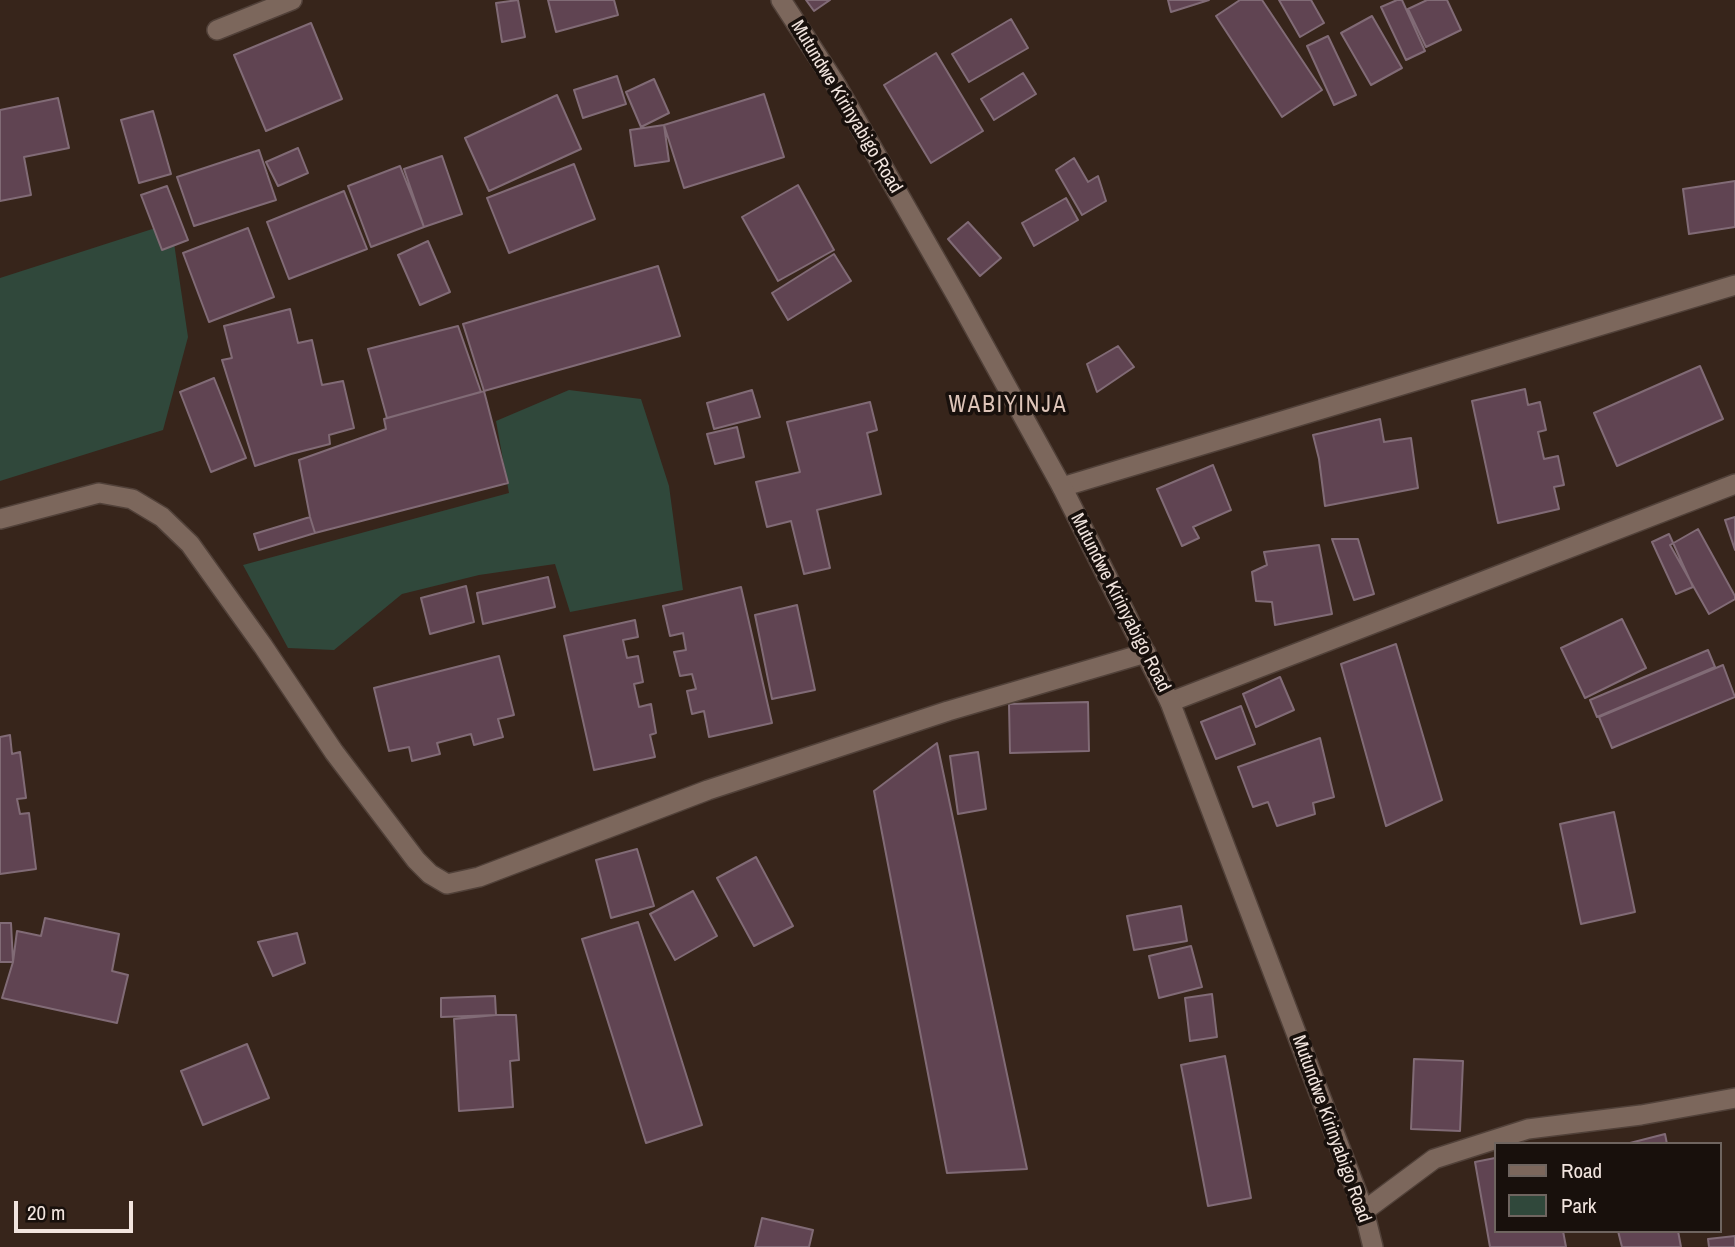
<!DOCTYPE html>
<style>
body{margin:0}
#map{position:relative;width:1735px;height:1247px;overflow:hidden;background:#37251b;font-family:"Archivo Narrow",sans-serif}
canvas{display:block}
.legend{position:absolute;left:1494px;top:1142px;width:228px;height:91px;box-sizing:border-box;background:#18100c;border:2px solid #6f6560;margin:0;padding:9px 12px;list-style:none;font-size:21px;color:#f1e4de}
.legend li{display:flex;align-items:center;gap:14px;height:35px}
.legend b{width:35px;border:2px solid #6f6560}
.scale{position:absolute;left:14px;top:1201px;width:119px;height:32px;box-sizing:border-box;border:4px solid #f1e4de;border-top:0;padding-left:9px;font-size:21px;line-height:24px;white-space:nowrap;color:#f1e4de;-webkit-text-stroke:5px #18100c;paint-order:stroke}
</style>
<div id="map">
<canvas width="1735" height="1247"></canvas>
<ul class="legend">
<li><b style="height:9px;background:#7c675c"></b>Road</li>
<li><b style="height:19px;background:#30483b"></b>Park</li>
</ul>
<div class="scale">20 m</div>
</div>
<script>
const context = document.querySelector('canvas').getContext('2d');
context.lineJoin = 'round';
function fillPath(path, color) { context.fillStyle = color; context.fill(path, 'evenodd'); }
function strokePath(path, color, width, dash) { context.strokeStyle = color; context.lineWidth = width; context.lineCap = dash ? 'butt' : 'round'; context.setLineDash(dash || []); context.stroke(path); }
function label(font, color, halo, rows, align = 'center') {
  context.font = font + ' "Archivo Narrow",sans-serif'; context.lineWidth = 7; context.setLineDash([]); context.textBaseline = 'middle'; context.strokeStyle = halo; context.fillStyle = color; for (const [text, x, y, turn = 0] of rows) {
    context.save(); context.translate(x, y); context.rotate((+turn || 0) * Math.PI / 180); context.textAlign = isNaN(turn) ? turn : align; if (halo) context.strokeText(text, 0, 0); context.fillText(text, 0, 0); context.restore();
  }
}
const green = new Path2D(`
 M171 223 188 337 163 430 0 481V278Z
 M569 390 641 399 669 486 683 590 570 612 555 564 479 575 402 594 334 650 288 648 243 565 509 493 496 421Z`);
const building = new Path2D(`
 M518 0 525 37 502 42 496 3Z
 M548 0H614L618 15 556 32Z
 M806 0H830L814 11Z
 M1168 0H1209L1171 12Z
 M1240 0H1262L1322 90 1282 117 1216 16Z
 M1279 0H1311L1324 23 1300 37Z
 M1397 0H1402L1425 51 1406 60 1381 7Z
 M1427 0H1447L1461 30 1426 47 1408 9Z
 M1372 16 1402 68 1371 85 1341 33Z
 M1011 19 1028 48 969 82 952 54Z
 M311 23 342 99 266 131 234 55Z
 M1328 36 1356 95 1334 105 1307 46Z
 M936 53 983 131 931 163 884 85Z
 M1023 73 1036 94 994 120 981 99Z
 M617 76 626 104 583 118 574 90Z
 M654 79 669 113 641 127 626 92Z
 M764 94 784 157 684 188 664 125Z
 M557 95 581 149 489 191 465 138Z
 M58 98 69 148 24 157 31 195 0 201V110Z
 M153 111 171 174 139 183 121 120Z
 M664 125 669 161 635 166 630 130Z
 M298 148 308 173 278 186 266 162Z
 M259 150 276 200 194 226 177 177Z
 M442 156 462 214 424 227 404 169Z
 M1074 158 1088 182 1098 176 1106 201 1082 215 1056 170Z
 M574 164 595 219 509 253 487 198Z
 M400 166 424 227 371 247 348 186Z
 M1735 181V227L1689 234 1683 189Z
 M798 185 834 250 778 281 742 217Z
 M167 186 188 240 162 250 141 195Z
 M344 191 367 249 289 279 267 222Z
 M1066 198 1078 220 1034 246 1022 223Z
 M968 222 1001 258 980 276 948 239Z
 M248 228 274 297 209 322 183 253Z
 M428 241 450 292 420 305 398 255Z
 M834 254 851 281 788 320 772 293Z
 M658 266 680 336 484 391 463 324Z
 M290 309 298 343 312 340 322 385 343 381 354 428 329 435 330 444 291 454 255 466 222 360 232 358 224 326Z
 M458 326 481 392 387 418 368 349Z
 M1118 346 1134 367 1097 392 1087 364Z
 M1700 366 1723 419 1617 466 1594 413Z
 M214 378 246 458 211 472 180 392Z
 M1525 389 1528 405 1540 402 1546 430 1538 432 1544 459 1558 456 1564 485 1554 487 1559 509 1498 523 1472 401Z
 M752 390 760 417 714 429 707 403Z
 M484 391 508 483 315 533 310 517 299 460 386 429 384 419Z
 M870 402 877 430 867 433 881 494 817 510 830 568 804 574 791 521 767 527 756 482 800 472 787 422Z
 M1380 419 1384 442 1411 438 1418 488 1325 506 1319 459 1313 435Z
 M737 427 744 457 715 464 707 434Z
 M1213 465 1231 510 1193 527 1199 538 1182 546 1157 489Z
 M310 517 315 533 259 550 254 534Z
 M1735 517V550L1725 520Z
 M1698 529 1735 596V599L1709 614 1670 545Z
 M1669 534 1693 587 1676 594 1652 542Z
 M1332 539H1358L1374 594 1354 600Z
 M1319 545 1332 614 1275 625 1272 602 1256 601 1252 572 1267 565 1264 552Z
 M548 577 555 607 483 624 477 593Z
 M466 586 474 622 430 634 421 598Z
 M741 587 772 723 709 737 704 711 692 714 687 691 696 689 692 674 680 676 674 652 686 650 683 633 670 636 663 606Z
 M797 605 815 690 772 699 755 615Z
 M1622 619 1646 668 1585 698 1561 648Z
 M635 620 638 637 623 640 627 658 638 656 643 682 634 684 639 707 651 704 656 733 650 735 655 757 594 770 564 636Z
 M1396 644 1442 800 1386 826 1341 664Z
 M1708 650 1715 667 1597 717 1590 700Z
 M499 656 514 715 498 719 503 737 474 745 471 734 437 743 440 754 412 761 409 747 389 751 374 688Z
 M1723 665 1735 697 1612 748 1599 717Z
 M1280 677 1294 710 1256 727 1243 694Z
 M1088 702 1089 751 1010 753 1009 704Z
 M1241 706 1255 744 1216 759 1201 722Z
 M10 735 12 754 20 752 26 798 17 799 20 814 29 813 36 869 0 874V737Z
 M1320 738 1334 797 1313 803 1315 814 1277 826 1268 802 1253 807 1238 767Z
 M937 743 1027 1169 947 1173 874 791Z
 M978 752 986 809 958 814 950 756Z
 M1614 812 1635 912 1581 924 1560 824Z
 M637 849 654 906 611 918 596 860Z
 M756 857 793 926 754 946 717 878Z
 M693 891 717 936 675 960 650 914Z
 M1181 906 1187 941 1134 950 1127 916Z
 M45 918 119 934 112 971 128 975 117 1023 2 998 13 962 17 931 41 936Z
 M638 922 702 1125 646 1143 582 939Z
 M0 923H11L13 962H0Z
 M297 933 305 963 273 976 258 942Z
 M1191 946 1202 987 1159 998 1149 956Z
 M1212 994 1217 1037 1190 1041 1185 998Z
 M495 996 496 1015 441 1017V998Z
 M496 1015H516L519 1060 510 1061 513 1107 459 1111 454 1019Z
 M247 1044 269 1098 203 1125 181 1071Z
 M1225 1056 1251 1198 1208 1206 1181 1065Z
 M1414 1059 1463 1061 1460 1131 1411 1129Z
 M1665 1134 1667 1144H1626Z
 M1495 1158V1231H1563L1566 1247H1490L1475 1162Z
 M762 1218 813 1230 809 1247H755Z
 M1618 1231H1678L1681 1247H1622Z
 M1735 1236V1247H1709L1708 1239Z`);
const minor = new Path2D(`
 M217 30 292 0
 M1062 487 1735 285
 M0 519 99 493 132 499 162 517 190 544 263 646 334 752 416 860 430 874 447 884 479 877 708 790 948 711 1146 653
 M1170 702 1735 484
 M1364 1211 1434 1159 1528 1129 1641 1115 1735 1098`);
const tertiary = new Path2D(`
 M781 0 835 83 959 300 1062 487 1170 702 1364 1211 1373 1247`);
const streetNames = [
 ["Mutundwe Kirinyabigo Road",846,107,59],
 ["Mutundwe Kirinyabigo Road",1120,603,63],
 ["Mutundwe Kirinyabigo Road",1331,1129,70]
];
const quarterNames = [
 ["WABIYINJA",1008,406]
];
fillPath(green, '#30483b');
fillPath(building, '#604452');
strokePath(building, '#816b76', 2);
strokePath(minor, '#514139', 22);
strokePath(tertiary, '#514139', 22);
strokePath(minor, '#7c675c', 19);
strokePath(tertiary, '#7c675c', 19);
label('19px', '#f1e4de', '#18100c', streetNames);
context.letterSpacing = '2px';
label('23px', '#ddc4b8', '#18100c', quarterNames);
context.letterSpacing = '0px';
</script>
